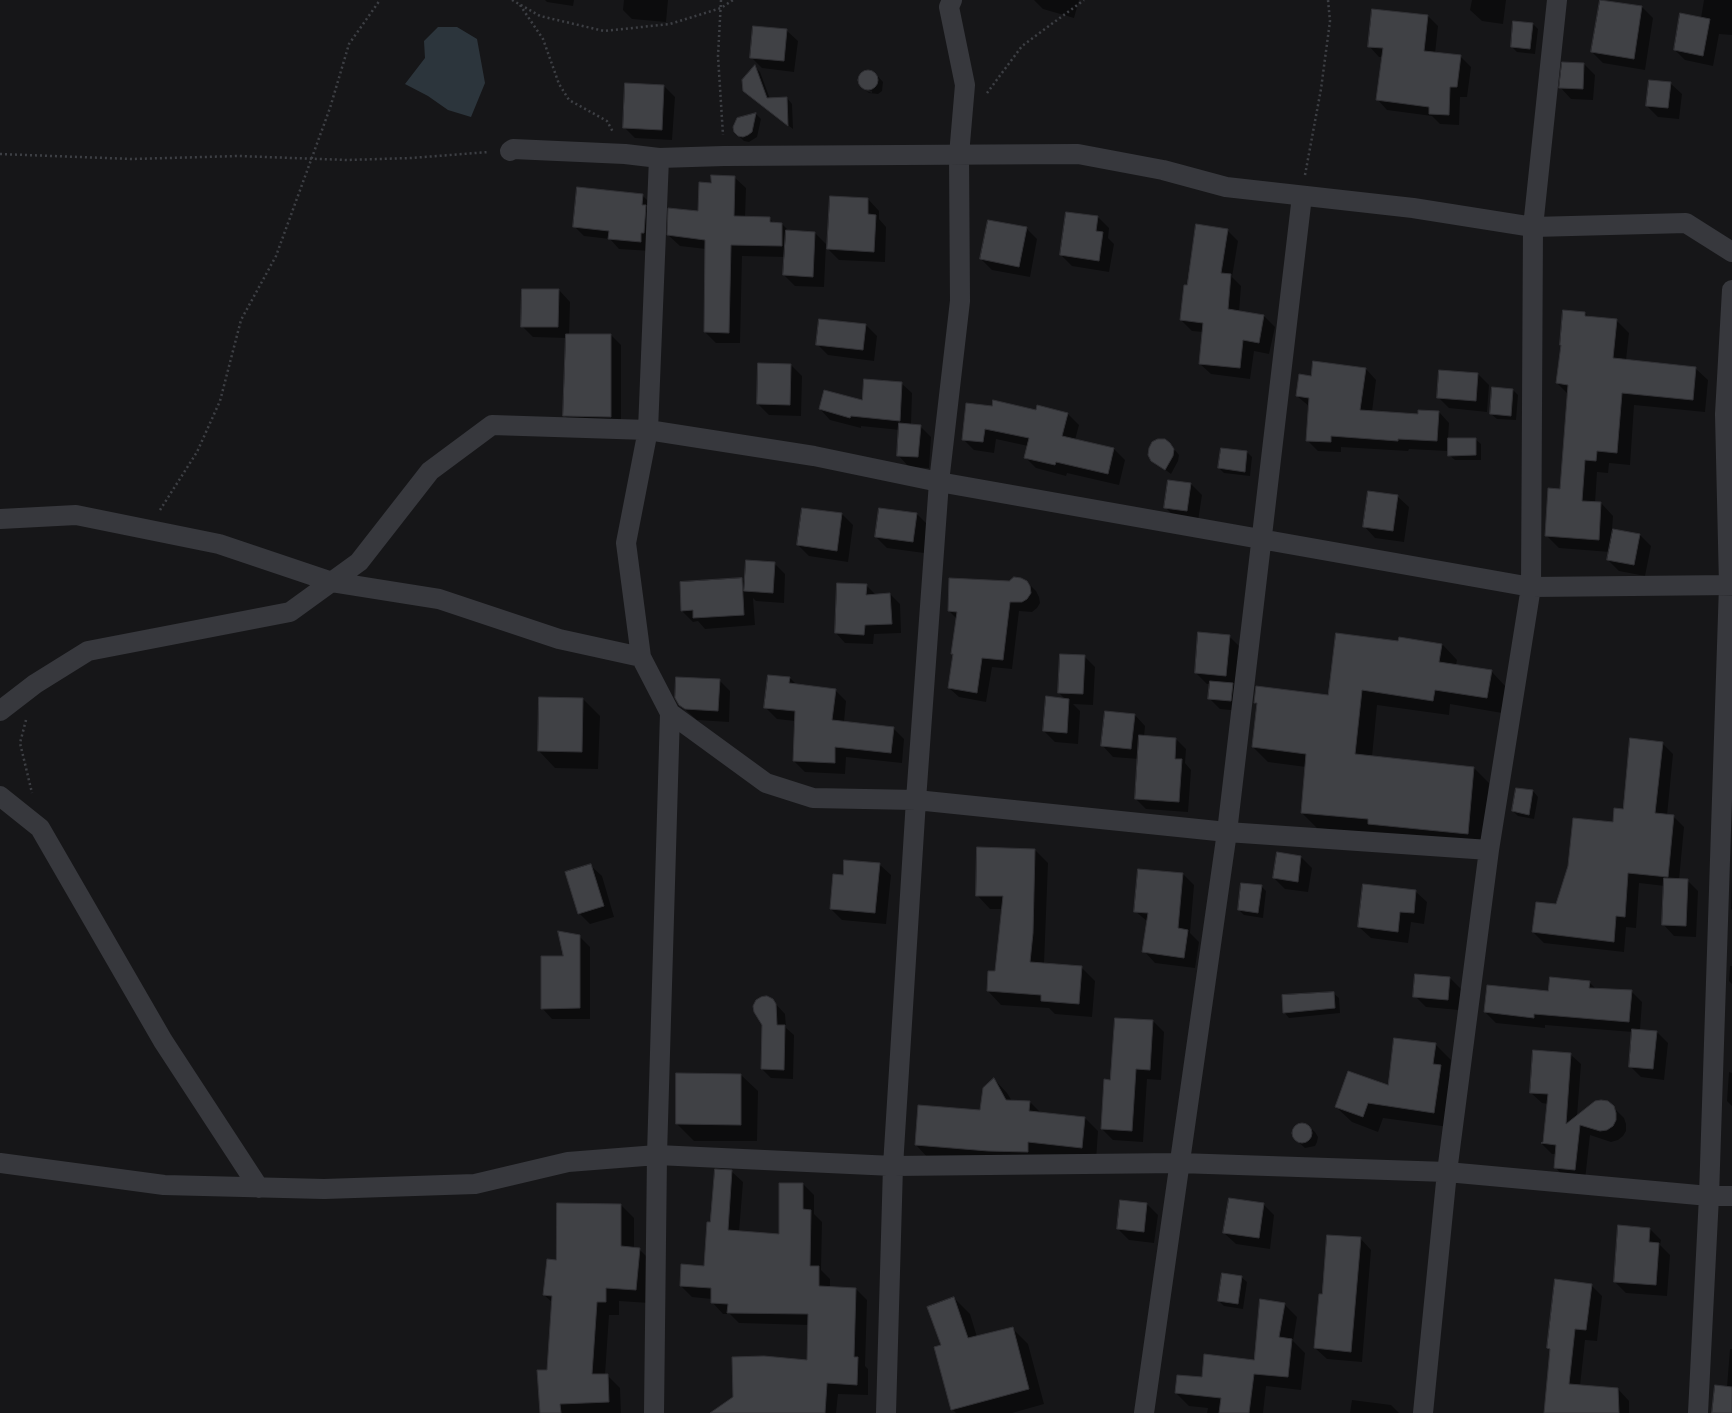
<!DOCTYPE html>
<style>
body{margin:0}
canvas{display:block;background:#161618}
</style>
<canvas width="1732" height="1413"></canvas>
<script>
const context = document.querySelector('canvas').getContext('2d');
context.lineJoin = 'round';
function fillPath(path, color) { context.fillStyle = color; context.fill(path, 'evenodd'); }
function strokePath(path, color, width, dash) { context.strokeStyle = color; context.lineWidth = width; context.lineCap = dash ? 'butt' : 'round'; context.setLineDash(dash || []); context.stroke(path); }
const water = new Path2D(`
 M438 27H457L477 39 485 83 471 117 448 110 428 96 405 84 425 58 424 41Z`);
const shadow = new Path2D(`
 M545 0H574L573 6 547 2Z
 M624 0H668L666 22 632 19 623 10Z
 M1034 0H1079L1074 18 1043 9Z
 M1472 0H1506L1503 24 1482 21 1470 10Z
 M1704 0H1732V35L1719 34 1713 66 1685 60 1675 50 1701 18Z
 M1642 7 1653 18 1645 70 1603 63 1592 52Z
 M1428 16 1438 26 1435 54 1460 56 1471 67 1467 97H1460L1459 125 1440 124 1432 116 1387 110 1377 99 1382 57H1379L1369 46Z
 M1533 24 1538 29 1535 54 1517 52 1512 47Z
 M786 30 798 41 794 72 762 68 751 57Z
 M1584 64 1595 75 1593 100 1571 99 1560 87Z
 M755 67 760 72 770 99 787 98 792 104 793 129 744 91Z
 M869 70 874 72 883 82 882 91 878 94 869 93 866 91 872 93V91L864 88 860 84 859 79 861 74 864 71Z
 M1670 83 1682 94 1679 119 1658 117 1647 106Z
 M664 86 675 97 672 140 635 138 624 127Z
 M756 114 761 119 757 137 749 142 744 141 735 132Z
 M734 177 746 188 745 218H769L775 224H782L789 231 815 233 826 244 824 287 795 286 784 275 785 257 742 256 740 343H716L705 332 706 249 680 246 668 235 699 212 712 184Z
 M642 195 652 205 651 251 619 249 610 239 584 236 574 226Z
 M868 199 879 211V219L886 227 885 262 839 260 828 249Z
 M1098 217 1109 228 1108 238 1114 244 1109 272 1072 266 1061 255Z
 M1026 228 1037 239 1030 277 992 270 981 259Z
 M1227 230 1238 241 1232 277 1241 286 1239 312 1264 316 1275 327 1269 354 1254 351 1250 379 1211 374 1200 364 1203 332 1192 331 1181 320Z
 M559 290 570 302 569 335H611L621 345V427L574 426 564 415 567 338 533 337 522 326Z
 M1585 313 1590 318 1616 320 1629 333 1626 360 1695 368 1708 380 1705 412 1634 405 1630 465 1609 463 1608 473 1597 472 1595 503H1601L1613 516 1612 530 1640 535 1651 546 1645 576 1619 571 1608 560 1610 552 1559 548 1546 535 1561 490 1568 394 1557 383Z
 M866 325 877 336 874 361 828 355 817 344Z
 M791 365 802 376 801 416 769 415 758 404Z
 M1366 369 1376 380 1372 412 1419 415 1439 412 1449 423 1448 439H1475L1481 444V460H1455L1449 455V447H1448L1447 451 1409 449 1408 451 1341 447V452L1318 451 1307 440 1310 407 1297 396 1312 377Z
 M1478 374 1489 385 1487 412 1449 408 1438 397Z
 M901 383 912 393 911 425 920 426 931 437 929 468 909 467 898 455 900 430 861 426V428L830 420 820 409 863 402Z
 M1513 390 1518 395 1516 420 1497 419 1491 414Z
 M967 404 1068 414 1079 425 1075 440 1114 449 1125 460 1119 485 1067 473 1066 476 1036 468 1025 457 1028 446 996 439 994 453 974 450 963 439Z
 M1170 444 1179 455 1178 461 1171 474 1152 460Z
 M1222 449 1247 452 1252 457 1250 476 1224 473 1219 468Z
 M1191 484 1202 495 1198 521 1176 518 1165 507Z
 M1397 496 1409 507 1404 542 1375 538 1364 526Z
 M842 514 853 525 848 562 809 556 798 545Z
 M917 514 928 525 924 553 887 548 876 537Z
 M774 563 785 574 784 603 756 601 753 598 755 625 705 629 698 621 693 622 682 611 742 579 746 583Z
 M1026 581 1036 591 1039 597 1040 603 1037 608 1032 612 1019 611 1012 669 992 667 986 702 959 697 949 688 954 655 952 654 957 619 949 611 1010 582Z
 M866 585 876 595 890 594 900 604 901 633 874 634 873 644 845 643 836 633Z
 M1229 636 1240 647 1242 711 1220 709 1209 698 1210 684H1207L1196 673Z
 M1399 643 1442 644 1457 660 1456 665 1491 671 1506 687 1502 713 1450 704 1449 715 1377 705 1372 757 1474 768 1489 783 1483 849 1379 834 1317 828 1302 813 1306 767 1268 762 1253 747 1258 706 1255 703 1328 696Z
 M1084 656 1095 667 1093 705 1073 704 1080 711 1078 744 1055 742 1044 731 1065 699 1059 693Z
 M790 678 797 685 835 690 846 701 844 722 893 728 904 739 902 763 846 757 845 774 805 772 794 761 795 721 777 719 766 708Z
 M719 680 730 691 729 722 697 720 680 705Z
 M583 699 600 716 598 769 555 768 539 751Z
 M1134 714 1145 726 1144 737 1176 739 1186 749 1185 763 1191 770 1188 812 1146 809 1136 799 1139 759 1113 757 1102 745Z
 M1662 743 1673 754 1667 816H1673L1684 827 1679 880H1687L1698 891 1696 937 1674 936 1663 924 1665 886 1639 883 1636 928 1626 927 1624 952 1544 943 1533 932 1557 905 1624 811Z
 M1533 791 1538 797 1534 819 1518 816 1513 811Z
 M1035 850 1048 863 1044 964 1081 967 1095 981 1092 1017 1055 1014 1049 1008 1001 1005 988 991 996 972 1002 909H990L977 895Z
 M1300 856 1312 868 1308 892 1285 889 1274 878Z
 M879 864 891 875 886 924 842 920 831 909 844 876Z
 M590 865 602 876 614 917 590 924 579 913Z
 M1183 874 1194 885 1190 933 1199 942 1195 968 1155 963 1144 951 1148 922 1135 911Z
 M1732 875V910L1731 909Z
 M1261 886 1266 891 1263 918 1244 915 1239 910Z
 M1415 891 1427 902 1424 924 1411 922 1408 943 1371 938 1359 927Z
 M579 936 590 947V1019H552L542 1008 564 957Z
 M1730 966H1732V984L1729 981Z
 M1450 978 1461 989 1459 1010 1426 1007 1415 996Z
 M1589 982 1596 989 1631 991 1642 1002 1640 1030 1657 1032 1668 1043 1664 1080 1641 1077 1630 1066 1633 1032 1545 1025V1028L1496 1023 1485 1012Z
 M1333 993 1339 998 1340 1013 1289 1018 1284 1012Z
 M772 1000 785 1014 786 1028 794 1035 793 1079 771 1078 762 1069Z
 M1116 1019 1153 1021 1164 1032 1161 1080 1147 1079 1143 1142 1113 1140 1102 1129 1111 1081Z
 M1435 1044 1451 1060 1449 1074 1456 1081 1449 1127 1383 1118 1378 1132 1352 1122 1336 1107 1389 1086Z
 M1570 1054 1581 1064 1577 1116 1613 1107 1624 1118 1626 1124V1131L1623 1136 1618 1140 1611 1142 1590 1135 1585 1180 1565 1178 1555 1167 1556 1154H1552L1542 1144 1548 1104 1542 1103 1531 1093Z
 M1729 1072 1732 1073V1106L1727 1101Z
 M677 1074 741 1075 758 1091 757 1141H694L677 1124Z
 M994 1079 1007 1093 1012 1101 1030 1102 1041 1113 1085 1118 1098 1131 1096 1161 929 1159 916 1145 981 1111Z
 M1301 1124H1306L1315 1132 1318 1137 1317 1142 1315 1146 1305 1148 1295 1139 1293 1135V1129L1296 1126Z
 M731 1171 743 1182 739 1232 780 1235 803 1184 814 1195V1214L822 1222 821 1270 830 1279V1288L856 1289 867 1300 865 1366 868 1369V1395L838 1394 836 1413H737L808 1361 809 1325 739 1323 730 1314H723L712 1302V1299L692 1297 681 1286 704 1267 711 1223Z
 M558 1204 621 1205 634 1218V1248L639 1249 652 1262 649 1303 619 1301V1315H609L605 1375H607L620 1388 621 1413H541L548 1371 553 1303 544 1295 557 1261Z
 M1147 1204 1158 1215 1154 1243 1129 1240 1118 1229Z
 M1263 1204 1274 1215 1270 1249 1236 1244 1224 1233Z
 M1650 1229 1661 1240 1660 1245 1670 1255 1667 1296 1626 1293 1615 1282Z
 M1360 1238 1371 1250 1362 1362 1327 1359 1315 1348 1323 1295Z
 M1241 1277 1247 1282 1243 1309 1224 1306 1219 1301Z
 M1591 1285 1602 1296 1597 1341 1585 1340 1580 1386 1618 1389 1629 1401V1413H1545L1551 1350 1549 1348Z
 M954 1298 970 1314 977 1337 1012 1328 1028 1344 1044 1404 1012 1413H956L952 1409 942 1346Z
 M1284 1304 1297 1317 1293 1341 1305 1353 1301 1390 1266 1386 1263 1413H1207L1208 1408 1189 1406 1176 1393 1203 1379 1254 1361Z
 M1730 1349H1732V1413H1713L1727 1387Z
 M1352 1400 1391 1405 1399 1413H1350Z`);
const building = new Path2D(`
 M1600 0 1642 6 1634 59 1591 52Z
 M1372 9 1428 15 1424 51 1461 55 1457 87H1450L1449 115 1429 114V107L1376 100 1383 48 1368 47Z
 M1680 13 1710 19 1703 56 1674 50Z
 M1513 21 1533 23 1530 49 1511 47Z
 M753 26 787 29 784 61 750 58Z
 M1562 62 1584 63 1583 89 1559 88Z
 M755 65 767 98 787 97 788 126 743 91 742 80Z
 M858 80a10 10 0 1 1 20 0a10 10 0 1 1-20 0Z
 M1649 80 1671 82 1668 108 1646 106Z
 M625 83 664 85 662 130 623 128Z
 M756 113 752 132 748 135 743 137 738 136 734 132 733 127 737 118Z
 M711 175 735 176 734 216 770 217V222L782 223V246L731 245 729 333 704 332 705 240 667 235 668 208 698 211 699 182 711 183Z
 M577 187 643 194 642 205H646L644 233H641V242L608 239 609 231 573 227Z
 M830 196 868 198V214L876 215 874 252 827 249Z
 M1066 212 1098 216 1096 231 1103 232 1099 261 1060 255Z
 M988 220 1027 227 1019 267 980 259Z
 M1196 224 1228 229 1221 273 1231 274 1228 309 1264 315 1259 343 1243 340 1240 368 1199 364 1203 323 1180 320 1184 285H1187Z
 M786 230 815 232 813 277 783 275Z
 M522 289H559L558 327H521Z
 M1563 310 1585 312V316L1617 319 1613 358 1696 367 1693 400 1622 393 1617 453 1597 451 1596 461 1585 460 1582 501 1601 502 1599 540 1545 536 1548 488 1560 489 1568 385 1556 383 1561 345H1560Z
 M819 319 866 324 863 350 816 345Z
 M566 334H611V417L563 416Z
 M1313 361 1366 368 1360 410 1418 414V410L1439 411 1437 441 1398 439V441L1331 436V442L1306 441 1309 398 1296 396 1299 374 1311 376Z
 M758 363 791 364 790 405 757 404Z
 M1439 370 1478 373 1476 401 1437 398Z
 M864 379 902 382 900 421 851 416 850 418 819 409 824 390 862 400Z
 M1492 387 1513 389 1511 416 1490 414Z
 M993 400 1036 410 1037 405 1068 413 1062 436 1114 448 1108 474 1056 462 1055 465 1024 458 1029 438 985 429 983 442 962 440 966 403 992 406Z
 M899 423 921 425 918 457 897 456Z
 M1448 438H1476V455L1448 456Z
 M1158 439H1165L1170 443 1174 449 1173 456 1165 470 1151 461 1148 455 1149 448 1152 442Z
 M1221 448 1247 451 1245 472 1218 468Z
 M1168 480 1191 483 1187 511 1164 508Z
 M1368 491 1398 495 1393 531 1363 527Z
 M802 508 842 513 837 551 797 545Z
 M879 508 917 513 913 542 875 537Z
 M1613 529 1640 534 1634 565 1607 560Z
 M746 560 775 562 773 593 744 591Z
 M1014 577 1021 578 1027 581 1030 586 1031 593 1027 599 1022 602H1010L1003 660 982 658 977 693 948 688 953 654H951L957 612 948 611 949 578 1009 581Z
 M742 578 744 615 693 618V610L681 611 680 582Z
 M837 583 867 584 866 595 890 593 892 624 865 625 864 635 835 633Z
 M1198 632 1230 635 1226 676 1195 673Z
 M1336 633 1398 641 1399 637 1442 644 1439 662 1492 670 1487 698 1435 690 1433 701 1362 690 1355 754 1474 767 1468 834 1368 824V819L1301 813 1306 754 1252 747 1257 703H1254L1256 686 1328 695Z
 M1060 654 1085 655 1083 694 1058 693Z
 M768 675 790 677 789 683 836 689 832 720 894 727 891 753 835 747V763L793 761 795 711 764 708Z
 M676 677 720 679 718 711 685 709 679 705 675 698Z
 M1210 681 1233 683 1231 701 1208 699Z
 M1046 696 1069 699 1067 733 1043 731Z
 M539 697 583 698 582 752 538 751Z
 M1105 711 1135 714 1131 749 1101 746Z
 M1139 735 1176 738 1175 759H1182L1179 802 1135 799Z
 M1630 738 1663 742 1655 813 1674 815 1668 877 1628 873 1625 917 1616 916 1614 942 1532 932 1536 902 1556 904 1568 866 1573 818 1613 822 1614 808 1623 809Z
 M1516 788 1533 790 1529 815 1512 811Z
 M977 847 1035 849 1033 933 1030 962 1082 966 1079 1004 1041 1001V995L987 991 988 971H995L1003 896H976Z
 M1277 852 1301 856 1298 882 1273 878Z
 M844 860 880 863 875 913 830 909 833 874 843 875Z
 M591 864 604 906 578 914 565 872Z
 M1138 869 1183 873 1178 928 1188 930 1184 958 1142 952 1148 913 1134 912Z
 M1664 878 1688 879 1686 926 1662 925Z
 M1241 883 1262 885 1258 913 1238 910Z
 M1363 884 1416 890 1414 913 1400 912 1398 932 1358 927Z
 M558 931 580 935V1008L541 1009V956H563Z
 M1415 974 1450 977 1448 1000 1413 997Z
 M1550 977 1590 981 1589 988 1632 990 1629 1022 1534 1014V1018L1484 1012 1487 985 1548 991Z
 M1334 992 1335 1008 1283 1013 1282 995Z
 M767 996 773 999 776 1004 777 1025H785L784 1070 761 1069 762 1025 754 1012 753 1006 756 1000 761 997Z
 M1115 1018 1153 1020 1150 1070 1136 1069 1132 1131 1101 1129 1104 1079 1110 1080Z
 M1632 1029 1657 1031 1653 1069 1629 1067Z
 M1394 1038 1436 1043 1433 1064 1441 1065 1434 1113 1368 1103 1363 1117 1335 1107 1348 1071 1388 1085Z
 M1533 1050 1571 1053 1566 1124 1595 1101 1601 1100 1608 1101 1614 1106 1616 1113V1120L1613 1126 1607 1130 1600 1131 1580 1125 1575 1170 1554 1168 1556 1145 1541 1143 1543 1142 1548 1094 1530 1093Z
 M676 1073 741 1074V1125L676 1124Z
 M994 1078 1006 1100 1030 1101 1029 1111 1085 1117 1082 1148 1028 1142V1152L988 1151 915 1145 918 1105 980 1110 983 1088Z
 M1292 1133a10 10 0 1 1 20 0a10 10 0 1 1-20 0Z
 M715 1169 732 1170 728 1230 779 1234V1183H803V1209L811 1210 810 1266H819V1286L856 1288 854 1357H858L857 1385 827 1383 825 1413H710L733 1397 732 1357 764 1356 807 1360 808 1314 727 1313 728 1304 711 1303V1288L680 1286 681 1264 704 1266 707 1222H710Z
 M1229 1198 1264 1203 1259 1238 1223 1233Z
 M1120 1200 1147 1203 1144 1232 1117 1229Z
 M557 1203 621 1204V1246L640 1248 636 1290 606 1288V1302H597L592 1374H608L609 1402 560 1404 561 1413H540L537 1370H547L552 1296 543 1295 547 1259 556 1260Z
 M1618 1225 1650 1228 1649 1242 1659 1243 1656 1285 1614 1282Z
 M1327 1235 1361 1237 1351 1352 1314 1348 1319 1294H1322Z
 M1222 1273 1242 1276 1238 1304 1218 1301Z
 M1555 1279 1592 1284 1586 1330 1575 1329 1569 1384 1618 1388 1619 1413H1544L1550 1349 1547 1348Z
 M954 1297 968 1338 1013 1327 1029 1389 951 1410 934 1347 941 1345 927 1307Z
 M1260 1299 1285 1303 1279 1337 1292 1339 1288 1377 1254 1374 1249 1413H1219L1221 1398 1175 1393 1177 1375 1202 1377 1204 1354 1254 1360Z
 M1715 1385 1732 1387V1413H1712Z`);
const path = new Path2D(`
 M512 0 540 16 604 31 670 24 721 8 733 0
 M721 0 718 56 723 135
 M520 5 543 39 559 84 569 100 607 121 613 132
 M987 93 1022 46 1084 0
 M0 154 132 159 239 156 347 160 411 158 489 152
 M1305 175 1321 89 1330 21 1328 0
 M160 510 197 452 220 401 241 320 276 256 330 108 349 44 380 0
 M26 720 20 743 32 793`);
const street = new Path2D(`
 M510 151 513 149 625 154 659 158 724 156 1078 154 1163 170 1226 187 1413 208 1533 227 1686 223 1732 252
 M0 519 76 515 219 544 332 582 439 599 559 639 641 657
 M0 711 35 684 88 651 290 612 359 562 430 471 492 425 648 430 814 456 939 482 1531 587 1732 585
 M670 713 766 783 813 798 916 800 1227 832 1489 850
 M0 796 40 828 163 1041 259 1188
 M0 1163 164 1185 324 1189 475 1184 568 1162 657 1155 893 1166 1179 1163 1447 1172 1709 1196H1732
 M654 1413 657 1155 670 713 641 657 626 543 648 430 659 158
 M886 1413 893 1166 916 800 939 482 960 301 959 155 965 85 949 7 952 0
 M1144 1413 1227 832 1302 196
 M1423 1413 1447 1172 1489 850 1531 587 1533 227 1557 0
 M1698 1413 1709 1196 1729 585 1725 414 1732 290`);
fillPath(water, '#2c353c');
fillPath(shadow, '#0007');
fillPath(building, '#404145');
strokePath(building, '#303034', 1);
strokePath(path, '#3d3f44', 2.5, [2, 3]);
strokePath(street, '#37383d', 20);
</script>
